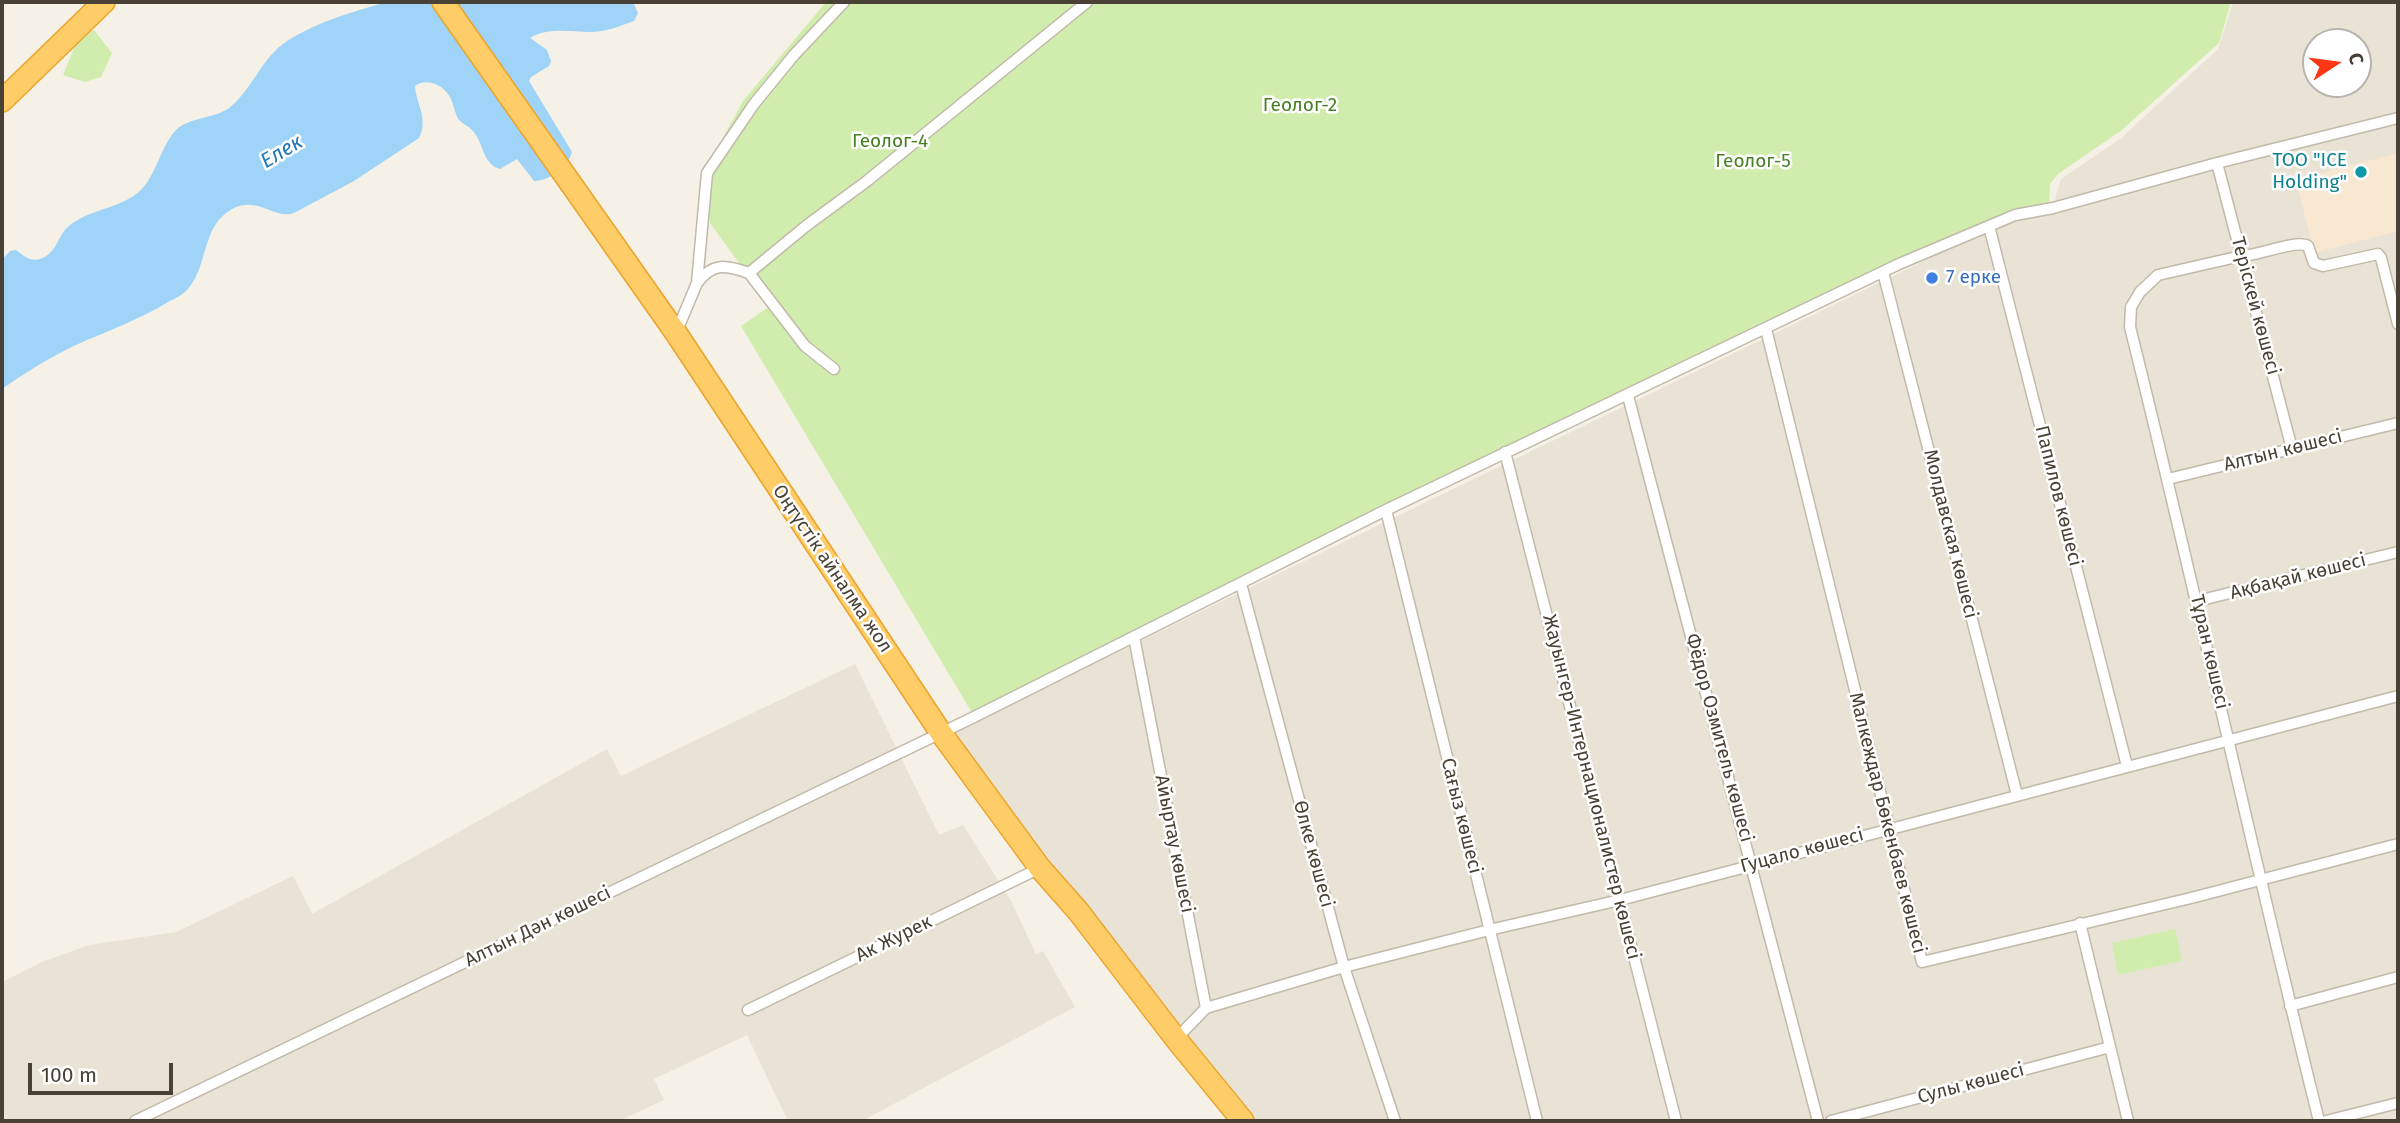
<!DOCTYPE html>
<meta charset="utf-8">
<style>
body{margin:0}
#map{position:relative;width:2400px;height:1123px;overflow:hidden;background:#f5f1e7;font-family:"Fira Sans",sans-serif}
canvas{display:block}
.frame{position:absolute;inset:0;border:4px solid #494135;pointer-events:none}
.north{position:absolute;left:2302px;top:28px;width:70px;height:70px;box-sizing:border-box;background:#fff;border:2px solid #b6b3ae;border-radius:50%;rotate:77deg;font-size:19px;font-weight:700;line-height:28px;text-align:center;color:#494135}
.north::after{content:'';display:block;margin:auto;width:24px;height:32px;background:#ff3714;clip-path:polygon(50% 0,100% 100%,50% 72%,0 100%)}
.scale{position:absolute;left:28px;top:1063px;width:145px;height:32px;box-sizing:border-box;border:4px solid #494135;border-top:0;padding-left:9px;font-size:21px;line-height:24px;white-space:nowrap;color:#494135;-webkit-text-stroke:5px #fff;paint-order:stroke}
</style>
<div id="map">
<canvas width="2400" height="1123"></canvas>
<div class="frame"></div>
<div class="north">С</div>
<div class="scale">100 m</div>
</div>
<script>
const context = document.querySelector('canvas').getContext('2d');
context.lineJoin = 'round';
function fillPath(path, color) { context.fillStyle = color; context.fill(path, 'evenodd'); }
function strokePath(path, color, width, dash) { context.strokeStyle = color; context.lineWidth = width; context.lineCap = dash ? 'butt' : 'round'; context.setLineDash(dash || []); context.stroke(path); }
function label(font, color, halo, rows, align = 'center') {
  context.font = font + ' "Fira Sans",sans-serif'; context.lineWidth = 5; context.setLineDash([]); context.textBaseline = 'middle'; context.strokeStyle = halo; context.fillStyle = color; for (const [text, x, y, turn = 0] of rows) {
    context.save(); context.translate(x, y); context.rotate((+turn || 0) * Math.PI / 180); context.textAlign = isNaN(turn) ? turn : align; if (halo) context.strokeText(text, 0, 0); context.fillText(text, 0, 0); context.restore();
  }
}
const residential = new Path2D(`
 M2233 2H2398V1121H1255L1160 1010 951 736 958 730 1292 567 1988 230 2057 210 2055 199 2061 179 2120 139 2218 49ZM2316 42H2358V84H2316Z
 M855 664 939 835 963 825 1010 899 1036 954 1043 951 1075 1007 862 1121H788L747 1035 654 1079 664 1100 619 1121H2V982L42 962 89 945 176 932 293 876 312 914 607 749 621 776Z`);
const commercial = new Path2D(`
 M2398 153V231L2314 253 2296 180Z`);
const green = new Path2D(`
 M826 2H2231L2219 43 2122 130 2058 174 2050 184 2049 202 2042 207 1996 218 974 716 741 326 770 306 710 223 704 173 743 101Z
 M94 30 112 53 101 77 85 82 63 75 77 41Z
 M2175 929 2182 961 2118 975 2112 943Z`);
const water = new Path2D(`
 M386 2H633L638 13 634 21C620 26 606 32 590 32 570 32 548 27 530 38L547 50 551 61 549 66 531 77 529 81 572 152C567 169 550 180 534 181L517 159 500 169C482 164 484 142 472 130 468 126 463 124 459 120 455 114 454 106 451 99 445 86 428 77 415 86 416 104 429 119 419 138L354 181 294 213C274 220 258 195 232 209 200 227 209 268 186 291 181 296 174 299 168 302 139 320 107 331 76 345 50 357 25 373 2 389V260L10 251 16 250C24 256 30 262 40 259 58 253 57 235 70 225 92 208 121 209 141 190 157 173 161 146 176 130 189 117 214 119 229 108 252 90 260 61 283 44 314 22 351 13 386 2Z`);
const street = new Path2D(`
 M2217 163 2292 449
 M1989 226 2127 766
 M1883 272 2017 795
 M697 283C713 262 726 265 749 273
 M1766 329 1922 962 2191 898 2398 844
 M676 333 697 283 707 173 754 104 794 55 844 2
 M834 369 805 346 749 273 806 226 867 181 1087 2
 M1628 396 1818 1121
 M1505 452 1676 1121
 M2168 479 2398 423
 M1386 510 1537 1121
 M1241 584 1344 967 1395 1121
 M2197 601 2398 552
 M1134 637 1206 1008 1176 1039
 M2080 923 2128 1121
 M2290 1006 2398 977
 M1206 1008 1344 967 1489 930 1620 900 2398 696
 M748 1010 1040 868
 M135 1121 974 717 1386 510 1899 264 2015 215 2053 208 2217 163 2398 118
 M1831 1121 2110 1047
 M2319 1121C2253 857 2196 591 2130 327L2131 307 2140 292 2158 275 2241 256C2258 256 2296 239 2308 246L2314 263 2323 266 2378 254 2381 258 2398 324
 M2326 1121 2398 1103`);
const highway = new Path2D(`
 M443 2 676 333 941 733 1040 868 1078 911 1176 1039 1243 1121
 M2 101 104 2`);
const markers = [
 [2361,172,7,"#0f9aa8"],
 [1932,278,7,"#3f7fe0"]
];
const parkNames = [
 ["Геолог-2",1300,106],
 ["Геолог-4",890,142],
 ["Геолог-5",1753,162]
];
const cultureNames = [
 ["ТОО \"ICE",2347,161],
 ["Holding\"",2347,183]
];
const shopNames = [
 ["7 ерке",1946,278]
];
const streetNames = [
 ["Теріскей көшесі",2255,306,75],
 ["Алтын көшесі",2283,451,-14],
 ["Папилов көшесі",2058,496,76],
 ["Молдавская көшесі",1950,534,76],
 ["Оңтүстік айналма жол",832,569,56],
 ["Ақбақай көшесі",2298,577,-14],
 ["Тұран көшесі",2209,652,77],
 ["Фёдор Озмитель көшесі",1719,738,75],
 ["Жауынгер-Интернационалистер көшесі",1591,787,76],
 ["Сағыз көшесі",1461,816,76],
 ["Малкеждар Бөкенбаев көшесі",1887,823,76],
 ["Айыртау көшесі",1174,844,79],
 ["Гуцало көшесі",1802,851,-15],
 ["Өлке көшесі",1313,854,75],
 ["Алтын Дән көшесі",538,927,-26],
 ["Ак Журек",894,939,-26],
 ["Сулы көшесі",1971,1084,-15]
];
const waterNames = [
 ["Елек",282,152,-31]
];
fillPath(residential, '#e9e3d5');
fillPath(commercial, '#f8e8d1');
fillPath(green, '#d0edad');
fillPath(water, '#9fd3f7');
strokePath(street, '#c1b9a9', 13);
strokePath(highway, '#eba42b', 24);
strokePath(street, '#fff', 10);
strokePath(highway, '#ffcd68', 21);
for (const [x, y, r, color] of markers) { const dot = new Path2D(); dot.arc(x, y, r, 0, 2 * Math.PI); context.fillStyle = color; context.fill(dot); strokePath(dot, '#fff', 2.5); }
label('19px', '#468023', '#fff', parkNames);
label('19px', '#0d838f', '#fff', cultureNames, 'right');
label('19px', '#366cbe', '#fff', shopNames, 'left');
label('19px', '#494135', '#fff', streetNames);
label('italic 21px', '#2379b6', '#fff', waterNames);
</script>
